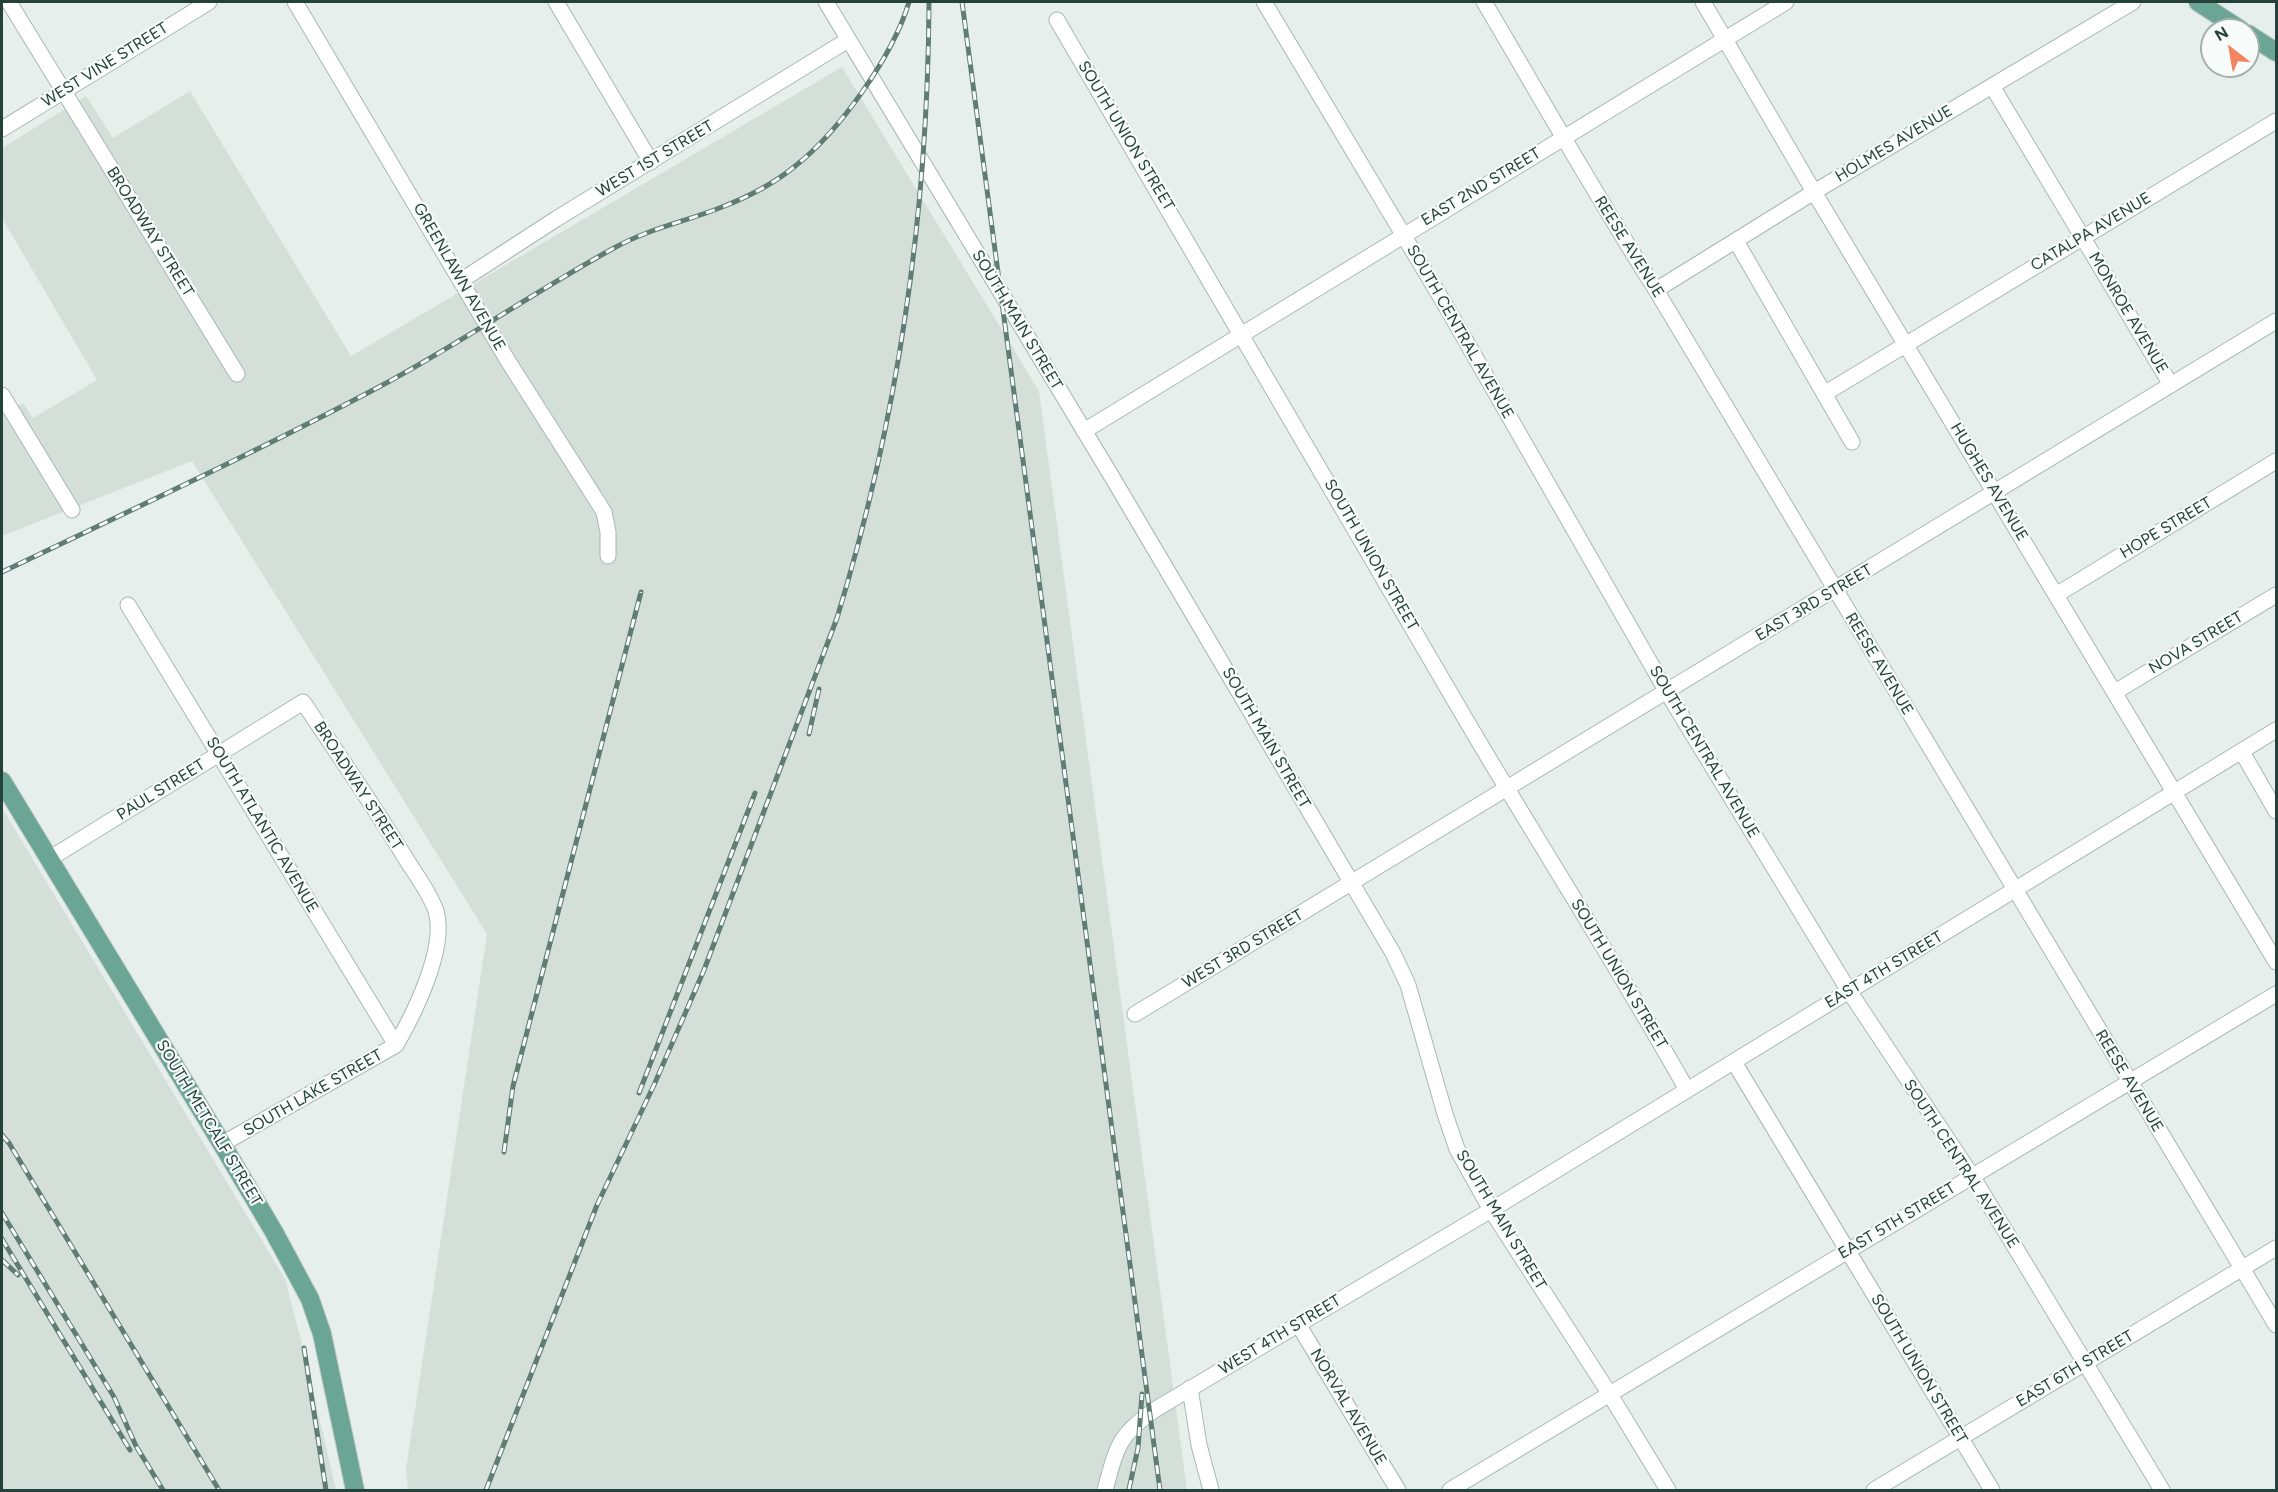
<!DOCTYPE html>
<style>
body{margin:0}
#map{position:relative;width:2278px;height:1492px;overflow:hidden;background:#e6efeb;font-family:Figtree,sans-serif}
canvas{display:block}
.frame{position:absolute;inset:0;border:3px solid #24423a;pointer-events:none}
.north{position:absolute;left:2200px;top:18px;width:60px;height:60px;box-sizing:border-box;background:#f7fbf9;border:2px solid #a3b1ad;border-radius:50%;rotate:329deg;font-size:16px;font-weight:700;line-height:24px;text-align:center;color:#24423a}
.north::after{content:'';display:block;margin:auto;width:21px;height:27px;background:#f4845f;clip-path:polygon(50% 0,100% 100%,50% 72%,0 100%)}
</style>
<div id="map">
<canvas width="2278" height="1492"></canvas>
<div class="frame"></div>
<div class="north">N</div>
</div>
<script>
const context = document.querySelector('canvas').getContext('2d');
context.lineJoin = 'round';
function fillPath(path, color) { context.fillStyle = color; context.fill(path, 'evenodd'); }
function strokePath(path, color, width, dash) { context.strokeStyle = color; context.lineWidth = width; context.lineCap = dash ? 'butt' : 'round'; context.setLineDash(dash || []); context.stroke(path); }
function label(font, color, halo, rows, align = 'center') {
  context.font = font + ' Figtree,sans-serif'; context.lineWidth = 4.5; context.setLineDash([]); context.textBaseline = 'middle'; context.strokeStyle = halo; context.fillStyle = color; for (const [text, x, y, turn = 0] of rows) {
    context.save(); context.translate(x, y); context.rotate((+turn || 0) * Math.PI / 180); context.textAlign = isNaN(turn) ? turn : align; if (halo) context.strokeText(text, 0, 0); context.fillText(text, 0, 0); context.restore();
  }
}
const built = new Path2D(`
 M842 67 1039 391 1187 1490H408L406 1469 487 934 192 461 2 536V415L23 403 33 418 97 380 2 218V148L86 96 113 138 190 91 351 356Z
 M2 808 285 1279 304 1352 336 1490H2Z`);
const minor = new Path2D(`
 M9 2 237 374
 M295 2 508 361 604 512 608 532V556
 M556 2 651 162
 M826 2 1115 482 1393 953 1408 985 1445 1114 1457 1149 1491 1210 1609 1393 1668 1490
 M1264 2 1447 308 1667 692 1849 991 1972 1176 2162 1490
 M1484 2C1541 98 1596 196 1656 290L2276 1325
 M1703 2 1814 192 2276 962
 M1057 20C1195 253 1329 487 1466 720 1539 844 1617 965 1687 1090
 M1992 86 2171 385
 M2 129 209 2
 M1736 241 1852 442
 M462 280 556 219 848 40
 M1656 290 1814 192 2133 2
 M1824 394 2276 121
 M2 395 72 510
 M1084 431 1786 2
 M2056 595 2276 461
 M128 605 396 1045
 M2115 692 2276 595
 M2242 752 2276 811
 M49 859 303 702C338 754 374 806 406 859 416 875 430 893 436 911 447 948 414 1014 396 1045L222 1144
 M1135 1014 2276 321
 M1734 1062 1992 1490
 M1298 1324 1398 1490
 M1190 1388 1199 1445 1211 1490
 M1105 1490C1117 1447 1117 1436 1156 1409L1491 1210 2276 730
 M1450 1490 2276 994
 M1874 1490 2276 1248`);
const major = new Path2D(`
 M2198 2 2241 30
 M2248 34 2276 52
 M2 781 222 1144 274 1232 310 1299 322 1334 355 1490`);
const rail = new Path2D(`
 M962 2 1160 1490
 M2 572C127 512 254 453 377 388 458 345 534 292 614 248 650 228 685 222 722 207 748 197 773 184 794 167 839 132 893 56 909 2
 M809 734 819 689
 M639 1093 755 793
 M2 1135 9 1143 219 1490
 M504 1152 513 1086 641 592
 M2 1213 114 1397 136 1446 163 1490
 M2 1239 130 1450
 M2 1260 18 1275
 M304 1348 326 1490
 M1129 1489 1138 1448 1142 1394
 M486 1490 597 1205 654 1085 704 970 837 618C898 419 928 209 929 2`);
const streetNames = [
 ["WEST VINE STREET",105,65,-32],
 ["SOUTH UNION STREET",1126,136,59],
 ["HOLMES AVENUE",1894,144,-31],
 ["WEST 1ST STREET",655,159,-31],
 ["EAST 2ND STREET",1481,187,-31],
 ["BROADWAY STREET",150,232,58],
 ["CATALPA AVENUE",2091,232,-31],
 ["REESE AVENUE",1629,247,58],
 ["GREENLAWN AVENUE",459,277,60],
 ["MONROE AVENUE",2128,313,59],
 ["SOUTH MAIN STREET",1017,320,59],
 ["SOUTH CENTRAL AVENUE",1460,332,60],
 ["HUGHES AVENUE",1989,482,59],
 ["HOPE STREET",2166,528,-31],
 ["SOUTH UNION STREET",1371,555,60],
 ["EAST 3RD STREET",1814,603,-31],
 ["NOVA STREET",2196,643,-31],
 ["REESE AVENUE",1879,664,59],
 ["SOUTH MAIN STREET",1266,738,60],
 ["SOUTH CENTRAL AVENUE",1704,752,59],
 ["BROADWAY STREET",358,786,57],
 ["PAUL STREET",161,790,-32],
 ["SOUTH ATLANTIC AVENUE",262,825,59],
 ["WEST 3RD STREET",1243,949,-31],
 ["EAST 4TH STREET",1884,970,-31],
 ["SOUTH UNION STREET",1619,974,59],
 ["REESE AVENUE",2129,1081,59],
 ["SOUTH LAKE STREET",313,1093,-30],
 ["SOUTH METCALF STREET",209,1123,59],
 ["SOUTH CENTRAL AVENUE",1961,1164,57],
 ["SOUTH MAIN STREET",1501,1220,59],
 ["EAST 5TH STREET",1897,1221,-31],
 ["WEST 4TH STREET",1280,1335,-31],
 ["SOUTH UNION STREET",1919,1369,59],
 ["EAST 6TH STREET",2075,1369,-31],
 ["NORVAL AVENUE",1348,1407,59]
];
fillPath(built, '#d4dfda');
strokePath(minor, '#a8b8b2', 17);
strokePath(major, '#c2cac8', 20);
strokePath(minor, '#fff', 15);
strokePath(major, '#6aa596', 18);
strokePath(rail, '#5f7d75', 5);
strokePath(rail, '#f7fbf9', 3, [9]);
label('16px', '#24423a', '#f7fbf9', streetNames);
</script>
